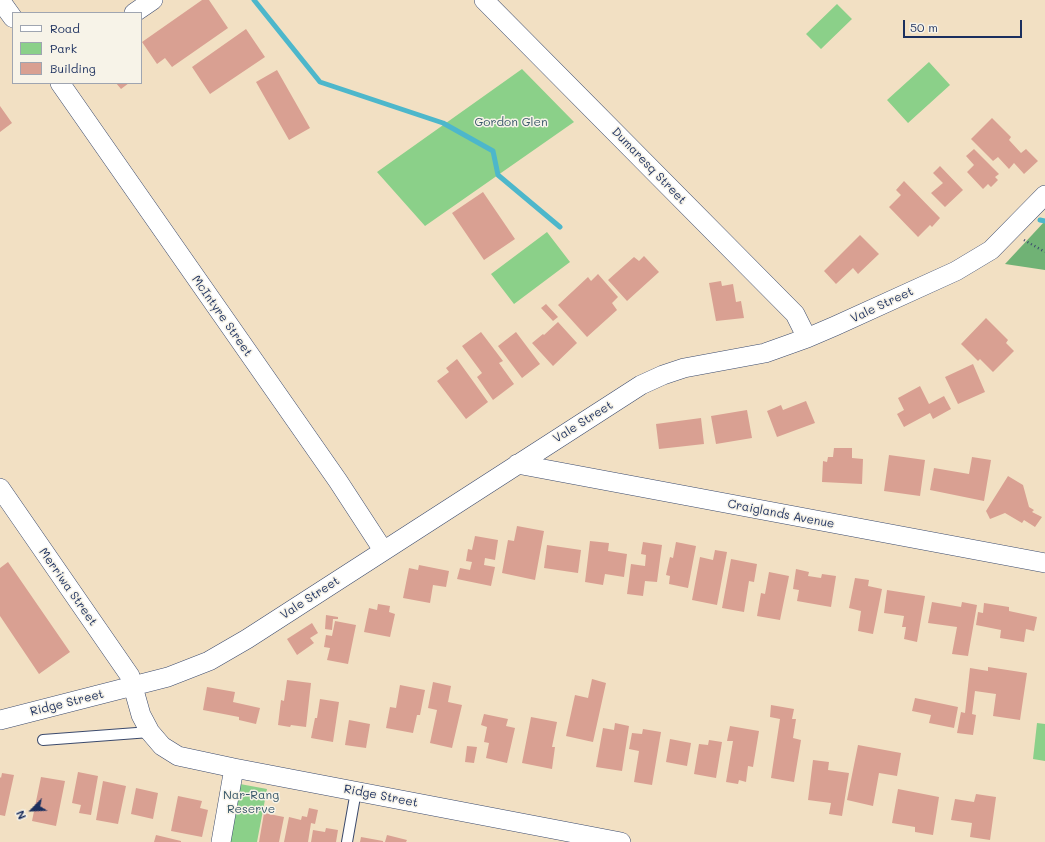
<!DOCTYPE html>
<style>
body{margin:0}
#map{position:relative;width:1045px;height:842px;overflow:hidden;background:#f2e0c3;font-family:Mali,sans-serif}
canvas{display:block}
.legend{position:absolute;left:12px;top:12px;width:130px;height:72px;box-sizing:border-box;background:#f7f3e8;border:1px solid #9fa5b1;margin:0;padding:5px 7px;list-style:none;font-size:12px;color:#1b2f5e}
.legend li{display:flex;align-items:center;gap:8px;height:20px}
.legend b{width:20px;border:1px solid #9fa5b1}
.north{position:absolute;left:12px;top:790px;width:40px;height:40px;-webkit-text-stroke:3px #f7f3e8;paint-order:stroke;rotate:246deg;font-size:11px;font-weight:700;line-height:16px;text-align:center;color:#1b2f5e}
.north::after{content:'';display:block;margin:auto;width:14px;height:18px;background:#1b2f5e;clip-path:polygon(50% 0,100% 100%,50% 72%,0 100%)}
.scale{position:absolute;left:903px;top:20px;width:119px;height:18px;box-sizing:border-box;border:2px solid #1b2f5e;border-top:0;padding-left:5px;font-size:12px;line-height:14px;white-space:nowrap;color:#1b2f5e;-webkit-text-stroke:3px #f7f3e8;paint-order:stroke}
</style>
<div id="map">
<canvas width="1045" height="842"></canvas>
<ul class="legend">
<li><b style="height:5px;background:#fff"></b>Road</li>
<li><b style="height:11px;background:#8bd089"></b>Park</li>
<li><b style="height:11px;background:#d9a092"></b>Building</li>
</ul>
<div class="north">N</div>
<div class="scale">50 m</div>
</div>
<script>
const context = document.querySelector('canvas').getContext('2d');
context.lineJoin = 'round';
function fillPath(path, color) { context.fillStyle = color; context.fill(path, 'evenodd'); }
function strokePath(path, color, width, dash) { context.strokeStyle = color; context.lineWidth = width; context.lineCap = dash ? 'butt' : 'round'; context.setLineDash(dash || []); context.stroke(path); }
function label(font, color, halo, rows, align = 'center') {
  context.font = font + ' Mali,sans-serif'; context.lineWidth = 3; context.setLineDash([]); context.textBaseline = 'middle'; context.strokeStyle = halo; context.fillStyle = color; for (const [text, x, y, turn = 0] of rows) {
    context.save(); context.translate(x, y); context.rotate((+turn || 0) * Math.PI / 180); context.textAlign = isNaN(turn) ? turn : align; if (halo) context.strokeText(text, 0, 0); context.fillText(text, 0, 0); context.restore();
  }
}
const green = new Path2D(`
 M837 4 852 19 821 49 806 34Z
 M929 62 950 85 908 123 887 100Z
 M522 69 574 122 425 226 377 172Z
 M547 232 570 262 514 304 491 274Z
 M1037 723 1045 724V761L1033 759Z
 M240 784 267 789 257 842H230Z`);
const forest = new Path2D(`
 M1045 221V270L1005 264Z`);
const stream = new Path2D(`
 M254 0 320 82 443 123 493 151 498 175 560 227
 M1040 220 1045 221`);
const building = new Path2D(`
 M202 0H209L228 28 172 67 165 58 157 64 142 42Z
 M246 29 265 57 210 94 192 67Z
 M277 70 310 128 289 140 256 82Z
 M116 83H129L121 89Z
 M0 106 12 123 0 132Z
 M992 118 1011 137 1009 140 1021 153 1026 149 1038 161 1024 174 1014 163 1009 169 998 157 993 161 971 139Z
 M974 149 999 174 995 177 998 180 991 187 988 184 983 189 967 172 974 165 966 156Z
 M940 166 963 190 945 207 931 193 943 183 933 173Z
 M904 181 940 218 932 227 930 225 918 237 889 207 901 195 896 190Z
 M483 192 515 239 484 260 452 213Z
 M860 235 879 254 858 274 853 268 836 284 824 271Z
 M644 256 659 272 627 301 608 280 634 257 639 261Z
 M598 274 618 297 612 303 617 310 587 337 558 305 588 277 591 281Z
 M721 281 722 286 733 284 736 302 741 301 744 318 716 321 709 283Z
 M546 304 558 317 553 321 541 308Z
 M986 318 1008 340 1006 343 1014 351 993 372 980 359 978 361 961 344Z
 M558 322 577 343 553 366 532 343 543 334 544 335Z
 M481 332 503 361 499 363 514 384 493 400 477 377 482 373 462 346Z
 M516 332 540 364 522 378 498 346Z
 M457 359 488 402 466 419 437 381 449 372 446 368Z
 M973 364 985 392 958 404 945 377Z
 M920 386 929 404 944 396 951 409 933 419 930 413 904 427 897 414 904 410 898 398Z
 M806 401 815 423 777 437 767 411 781 405 783 410Z
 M747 410 752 438 716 444 711 416Z
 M701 418 704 444 659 449 656 424Z
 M834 448H852V458L863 459 862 484 822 482 823 461 827 462 828 457H833Z
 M889 455 925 460 920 496 884 491Z
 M972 457 991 460 984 501 930 490 934 468 969 474Z
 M1008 476 1023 485 1029 507 1034 510 1032 512 1042 517 1035 527 1024 520 1022 523 1005 513 990 519 986 511Z
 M517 526 544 531 535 580 502 573 508 540 514 541Z
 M475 536 498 540 495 560 485 558 484 565 495 567 491 586 457 579 460 568 470 570 472 562 466 561 468 549 472 550Z
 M590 541 609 543 608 551 627 554 624 577 605 574 603 585 585 582Z
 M643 542 662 545 657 582 645 581 643 596 627 594 631 564 645 566 646 555 641 554Z
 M676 542 696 546 688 588 669 584 670 576 666 575 670 557 673 558Z
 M547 545 581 550 578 573 544 568Z
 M715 550 727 552 717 605 692 600 700 557 713 560Z
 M731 559 757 564 754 582 749 581 744 612 722 608Z
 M8 562 70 652 39 674 0 616V568Z
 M419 565 449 571 446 587 433 585 430 603 403 598 409 568 418 570Z
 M796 569 809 572 808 576 821 578 822 574 836 576 831 607 797 601 799 590 793 589Z
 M769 572 789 576 780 620 757 616 761 593 765 594Z
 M855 578 869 580 868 586 882 589 873 634 858 631 861 611 849 608Z
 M887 590 925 596 917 642 904 639 906 627H902L904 616 884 613Z
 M932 602 961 607 962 602 977 605 968 656 952 654 957 627 928 623Z
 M984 603 1009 607V611L1037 617 1034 631 1026 629 1024 642 1000 638 1001 630 976 625 978 612 983 613Z
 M378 604 390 606 389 612 395 614 390 637 364 632 369 608 377 610Z
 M326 615 338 617V619H333L332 630 325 629Z
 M335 621 356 625 348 664 327 660 330 648 324 647 326 635 332 636Z
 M312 623 318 633 310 638 314 643 297 655 287 639Z
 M988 667 1027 673 1020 720 993 716 996 694 975 691 972 714 976 715 973 735 957 733 961 712 965 713 970 668 988 671Z
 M592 679 606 683 593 742 566 736 575 695 588 698Z
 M287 680 311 683 306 727 291 725 290 727 278 725 281 700 284 701Z
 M433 682 451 686 448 702 462 705 452 748 430 743 437 710 428 708Z
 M400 685 425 690 420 715H417L413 733 386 728 390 707 396 708Z
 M207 687 235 692 233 702 260 708 256 724 239 720V717L203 710Z
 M915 698 958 707 954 728 929 723 931 715 912 711Z
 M320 699 339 702 333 742 311 738 315 718H317Z
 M771 705 794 709 792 719H796L793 738 801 740 794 782 771 778 780 719 770 717Z
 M484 714 508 719 506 726 515 728 507 763 486 758 489 743 484 742 487 727 481 725Z
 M531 717 557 722 552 747H555L552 769 522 763Z
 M349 720 370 724 366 748 345 745Z
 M615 723 629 726 622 771 596 767 603 728 614 730Z
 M730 726 759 731 753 767 748 766 746 782 739 780 738 784 726 782 733 741H727Z
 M643 729 661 732 652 785 634 782 639 751 629 749 632 733 642 734Z
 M670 739 691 743 687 766 666 762Z
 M709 740 722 742 716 778 694 774 699 744 708 745Z
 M858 745 901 753 897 776 879 773 873 806 847 800Z
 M467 746 477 747 474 763 465 762Z
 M813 760 829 762 828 770 849 773 842 816 829 814 831 803 808 800Z
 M78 772 98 776 91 815 79 813 81 805 72 803Z
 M2 773 14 775 5 816 0 815V777L1 778Z
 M41 777 65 781 56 826 32 821Z
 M103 781 126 786 118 824 96 820Z
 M136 788 158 793 153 819 131 814Z
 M898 789 939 797 933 835 915 832V827L892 823Z
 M976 794 996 797 990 840 970 837 972 823 951 820 955 799 974 802Z
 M178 796 202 801 200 808 208 810 202 837 171 831Z
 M309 808 318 810 315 824 311 823 308 842H284L289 817 301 820 302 816 307 817Z
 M264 813 284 817 279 842H259Z
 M326 828 338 830 336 842H311L313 830 325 832Z
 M156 835 181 841V842H154Z
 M387 835 407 840 406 842H385Z
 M361 837 383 841V842H360Z`);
const path = new Path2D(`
 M1024 240 1045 252`);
const service = new Path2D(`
 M43 740 150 732
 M347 842 356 791`);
const minor = new Path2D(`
 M0 0 13 18
 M484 0 795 314 807 338
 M134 13 153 0
 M60 83 338 481 383 550
 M517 464 1045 563
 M0 488 130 676 141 715 150 732 162 746 178 756 234 768 621 842
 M0 720 168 677 209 661 247 639 641 385 663 375 684 368 765 353 807 338 835 326 956 271 991 250 1045 195
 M221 842 234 768`);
const parkNames = [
 ["Gordon Glen",511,122],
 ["Nar-Rang",251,795],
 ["Reserve",251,809]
];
const streetNames = [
 ["Dumaresq Street",649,166,46],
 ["Vale Street",882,305,-25],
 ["McIntyre Street",222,316,55],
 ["Vale Street",583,422,-32],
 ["Craiglands Avenue",781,514,11],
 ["Merriwa Street",68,587,55],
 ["Vale Street",310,598,-33],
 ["Ridge Street",67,703,-14],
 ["Ridge Street",381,796,11]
];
fillPath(green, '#8bd089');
fillPath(forest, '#70b275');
strokePath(stream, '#4db7cb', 5);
fillPath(building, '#d9a092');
strokePath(service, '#3b4a6d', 12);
strokePath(minor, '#3b4a6d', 20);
strokePath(path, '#3b4a6d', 2.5, [1, 3]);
strokePath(service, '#fff', 10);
strokePath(minor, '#fff', 19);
label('12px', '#375769', '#f7f3e8', parkNames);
label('12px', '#1b2f5e', '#f7f3e8', streetNames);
</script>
